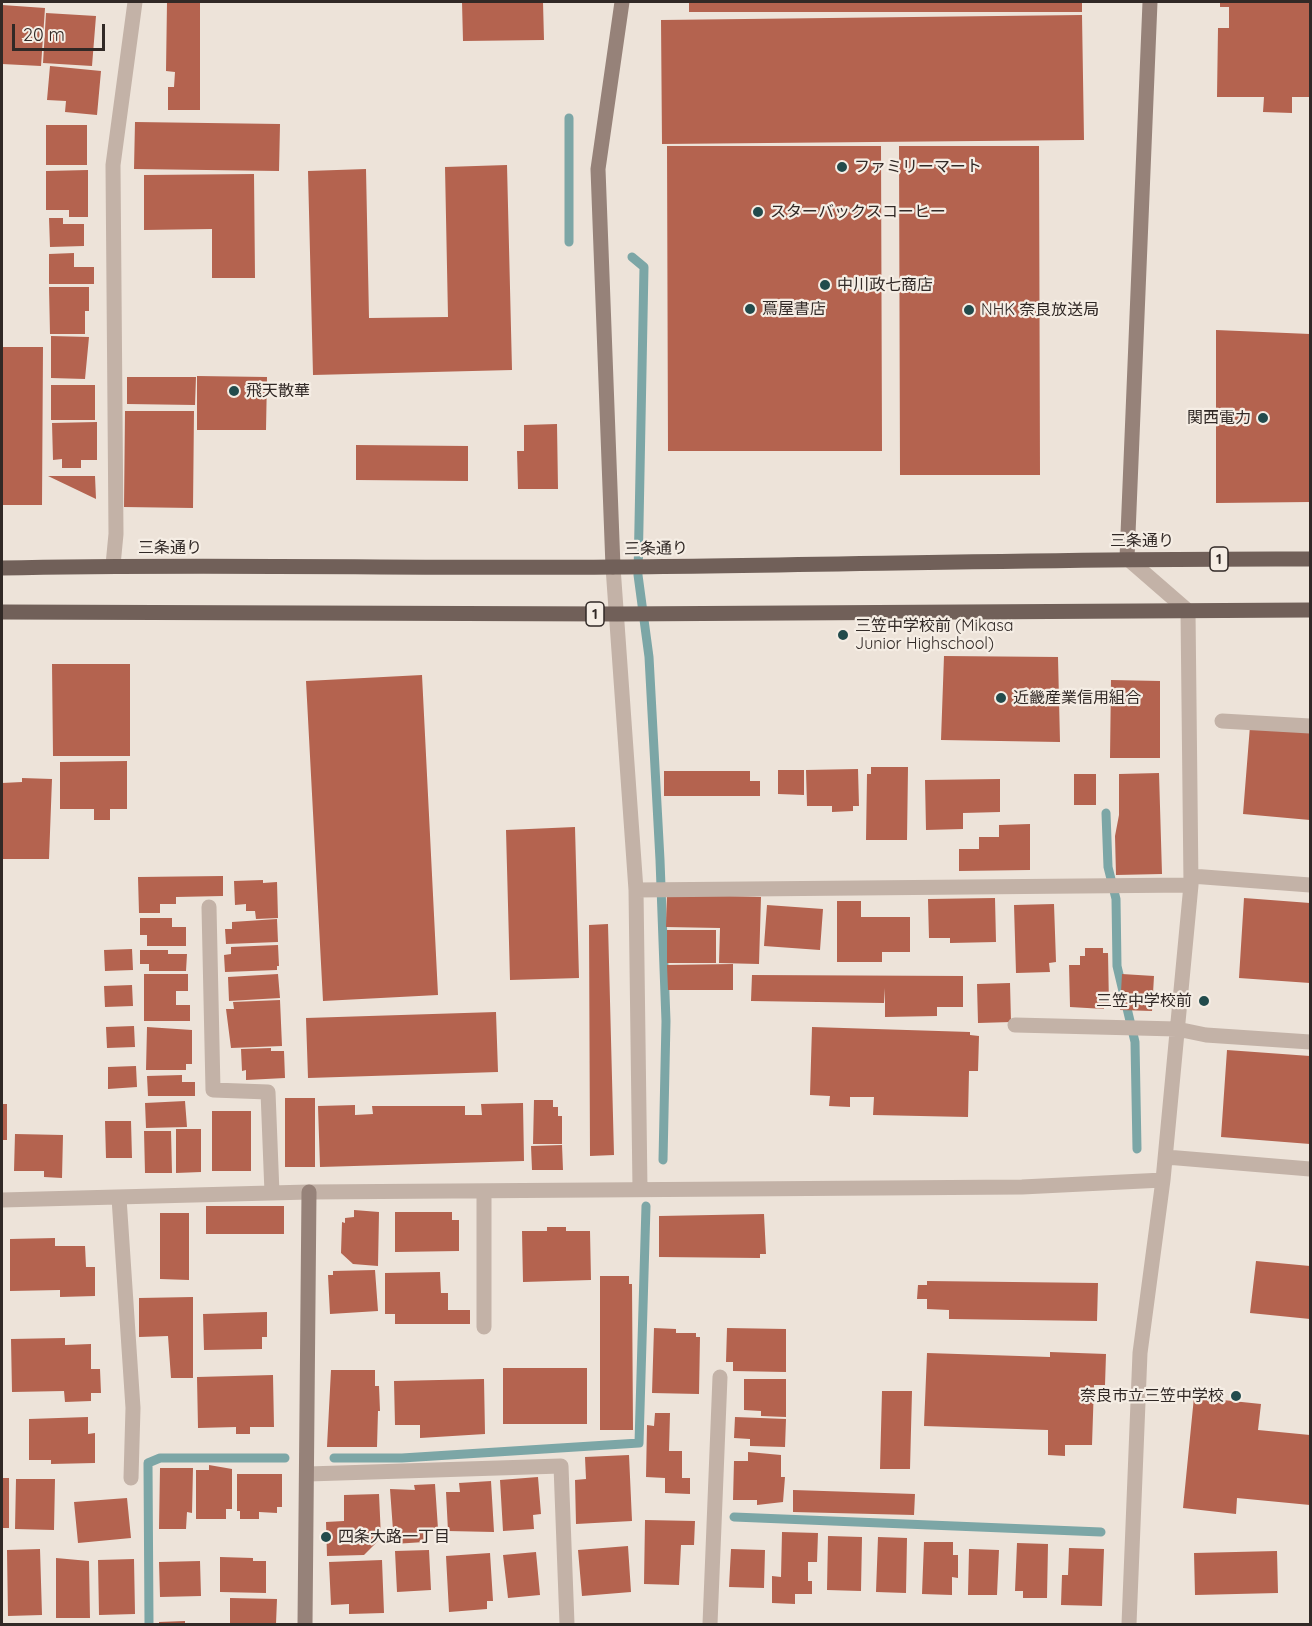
<!DOCTYPE html>
<meta charset="utf-8">
<style>
body{margin:0}
#map{position:relative;width:1312px;height:1626px;overflow:hidden;background:#ede3d9;font-family:Quicksand,sans-serif}
canvas{display:block}
.frame{position:absolute;inset:0;border:3px solid #312926;pointer-events:none}
.scale{position:absolute;left:12px;top:24px;width:93px;height:27px;box-sizing:border-box;border:3px solid #312926;border-top:0;padding-left:8px;font-size:18px;line-height:21px;white-space:nowrap;color:#312926;-webkit-text-stroke:4px #f5ede4;paint-order:stroke}
</style>
<div id="map">
<canvas width="1312" height="1626"></canvas>
<div class="frame"></div>
<div class="scale">20 m</div>
</div>
<script>
const context = document.querySelector('canvas').getContext('2d');
context.lineJoin = 'round';
function strokePath(path, color, width, dash) { context.strokeStyle = color; context.lineWidth = width; context.lineCap = dash ? 'butt' : 'round'; context.setLineDash(dash || []); context.stroke(path); }
function fillPath(path, color) { context.fillStyle = color; context.fill(path, 'evenodd'); }
function label(font, color, halo, rows, align = 'center') {
  context.font = font + ' Quicksand,"Noto Sans JP",sans-serif'; context.lineWidth = 4.5; context.setLineDash([]); context.textBaseline = 'middle'; context.strokeStyle = halo; context.fillStyle = color; for (const [text, x, y, turn = 0] of rows) {
    context.save(); context.translate(x, y); context.rotate((+turn || 0) * Math.PI / 180); context.textAlign = isNaN(turn) ? turn : align; if (halo) context.strokeText(text, 0, 0); context.fillText(text, 0, 0); context.restore();
  }
}
const stream = new Path2D(`
 M569 118V242
 M632 257 644 267 638 575 649 657 660 860 666 1021 663 1160
 M1106 813 1108 867 1116 899 1117 966 1135 1042 1137 1149
 M334 1458H402L639 1443 646 1206
 M734 1517 1101 1532
 M149 1624 148 1463 160 1458H285`);
const building = new Path2D(`
 M167 2H200V110H168V87H174L175 72 166 71Z
 M462 2H543L544 40 463 41Z
 M689 2H1082V12H689Z
 M1220 2H1310V97H1292V113L1263 112 1264 97H1217L1218 28H1229V7H1220Z
 M2 5 45 8 41 66 2 64Z
 M46 13 96 16 92 66 43 63Z
 M1082 15 1084 140 662 144 661 20Z
 M50 66 101 71 97 115 65 112 66 101 47 100Z
 M135 122 280 124 279 171 134 169Z
 M46 125H87V165H46Z
 M667 146H881L882 451H668Z
 M899 146H1039L1040 475H900Z
 M507 165 512 370 313 375 308 171 366 169 369 318 448 317 445 167Z
 M88 170V217H69V210H46V171Z
 M254 174 255 278H212V229L144 230V175Z
 M49 218H63V224H84V246L50 247Z
 M74 253V267H94V284H49V254Z
 M49 287H89V311H85V334H50Z
 M1216 330 1310 334V502L1216 503Z
 M51 336 89 337 85 379 51 378Z
 M2 347H43L42 505H2Z
 M197 376 267 377 266 430H197Z
 M127 377H196L195 405 127 404Z
 M51 385H95V420H51Z
 M125 411H194L193 508 124 507Z
 M97 422V460H81V468H62V459L53 460 52 423Z
 M557 424 558 489H518L517 451H524V425Z
 M356 445 468 446V481L356 480Z
 M48 476H95L96 499Z
 M944 656 1058 657 1060 742 941 740Z
 M52 664H130V756H53Z
 M422 675 438 995 323 1001 306 681Z
 M1111 680 1160 681V758H1110Z
 M1250 726 1310 730V820L1243 814Z
 M127 761V809H110V820H94V809H60V762Z
 M871 767H908L907 840H866L867 774H871Z
 M858 769 859 806H853V811L832 812V806H807L806 770Z
 M778 770H804V795L778 794Z
 M664 771H750V781H760V796H664Z
 M1159 773 1162 874 1116 875 1115 836 1119 815V774Z
 M1074 774H1096V805H1074Z
 M22 778 52 779 49 859H2V783L22 782Z
 M1000 779V812L963 813V829L926 830 925 780Z
 M1030 824V870L959 871V849H979V837H999V825Z
 M575 827 579 978 510 980 506 830Z
 M223 876V896L176 897V904H160V913H139L138 877Z
 M263 880V883L277 882 278 918 256 919 255 911H246V904L235 905 234 881Z
 M667 894 761 897 759 964 719 963 720 928 666 927Z
 M995 898 996 942 950 943V938H929L928 899Z
 M1244 898 1310 903V983L1239 978Z
 M837 901H861V917H910V952H882V962H837Z
 M1054 904 1056 962 1049 963 1050 972 1016 973 1014 905Z
 M767 905 823 909 820 950 764 946Z
 M140 918H172V927H186V946H147V935H140Z
 M277 919 278 942 226 944 225 929H232V922Z
 M608 924 614 1155 590 1156 589 925Z
 M667 930H716V963H667Z
 M278 945 279 966H277V970L225 972 224 955 231 954V947Z
 M1085 948H1103V953H1108L1109 1006H1104V1009L1070 1007 1069 965H1080V956H1085Z
 M132 949 133 970 105 971 104 950Z
 M140 950H168V954H187L186 971H149V964H140Z
 M733 964V990H668L667 965Z
 M144 974H188V991H176V1005H190V1021H144Z
 M278 974 280 998 229 1001 228 977Z
 M1122 974 1154 976 1152 1011 1120 1010Z
 M752 975 963 976V1007H937V1016L885 1017V988L884 1003 751 1001Z
 M1010 983 1011 1022 978 1023 977 984Z
 M132 985 133 1006 105 1007 104 986Z
 M280 1000 282 1046 231 1048 226 1009H234L233 1002Z
 M496 1012 498 1072 308 1078 306 1018Z
 M134 1026 135 1047 107 1048 106 1027Z
 M147 1027 192 1030V1064H186V1070H146Z
 M812 1027 970 1032V1035L979 1036 978 1071H969L968 1117 873 1115 874 1097H850V1107L829 1106 830 1096 810 1095Z
 M271 1048V1051H284L285 1078 246 1080V1070L242 1071 241 1049Z
 M1227 1050 1310 1056V1144L1221 1137Z
 M136 1066 137 1087 108 1089V1067Z
 M182 1075V1082H195V1096H148L147 1076Z
 M285 1098H315V1167H285Z
 M534 1100H553V1107H558V1116H562V1144H533Z
 M185 1101 187 1127 146 1128 145 1103Z
 M523 1103 524 1161 320 1167 318 1106 355 1105V1115L373 1114 372 1106H465V1115H482L481 1104Z
 M2 1104H7V1140H2Z
 M212 1111H251V1171H212Z
 M105 1121H131L132 1158H106Z
 M176 1129H201V1172L176 1173Z
 M144 1131H171L172 1173H145Z
 M15 1134 63 1135 62 1178 44 1177V1171H14Z
 M562 1145 563 1170H532L531 1146Z
 M206 1206H284V1234H206Z
 M354 1210 379 1212 378 1266 353 1264 341 1253 342 1222 345 1223V1218L354 1217Z
 M395 1212H452V1220H459V1251L395 1252Z
 M160 1213H189V1280L160 1279Z
 M764 1214 766 1254H760V1258L659 1257V1216Z
 M547 1227H566V1231H590L591 1280 523 1282 522 1231H547Z
 M55 1238V1246H85L86 1267H95V1296L60 1297V1290L10 1291V1239Z
 M1256 1261 1310 1266V1319L1250 1313Z
 M375 1270 378 1311 330 1314 328 1275H333V1271Z
 M440 1272 441 1293H448V1310H470V1324H395V1314H385V1273Z
 M600 1276H629V1284H632L633 1430H600Z
 M927 1281 1098 1283 1097 1321 949 1319V1310L927 1309V1299H917L918 1285H927Z
 M193 1297V1378H171L168 1336 139 1337V1298Z
 M267 1312V1337H262V1349L204 1350 203 1314Z
 M654 1328 676 1329V1333H696V1337H700L699 1394 652 1393Z
 M727 1328 786 1329V1372L733 1371V1362H726Z
 M65 1338V1345L91 1344V1369H100L101 1393H91V1401L65 1402 64 1391 12 1392 11 1339Z
 M1050 1352 1106 1354 1105 1385H1094L1092 1445H1065V1456L1048 1455V1430L924 1426 927 1353 1050 1357Z
 M503 1368H587V1424H503Z
 M331 1370H375V1386H379L380 1411H378L377 1447H327Z
 M273 1375 274 1427H250V1434H236V1427L198 1428 197 1377Z
 M484 1379 485 1434 420 1438V1425H395L394 1381Z
 M744 1379H786V1417L761 1416V1411L744 1410Z
 M882 1391H912L910 1469H880Z
 M1194 1397 1261 1404 1258 1430 1310 1435V1505L1237 1498 1236 1514 1183 1508Z
 M655 1413H670L669 1451H682V1478H690V1494L665 1493V1478L646 1477 647 1425 654 1426Z
 M88 1417V1434L95 1433V1463L51 1464V1460H29V1419Z
 M735 1417 786 1419 785 1447 750 1446V1439L734 1438Z
 M748 1452 781 1455V1477H785L783 1502 757 1505V1500H733L734 1461H748Z
 M629 1455 632 1521 576 1524 575 1480 586 1479 585 1457Z
 M209 1465 232 1469V1509H226V1519H196V1470H209Z
 M160 1468H193L192 1513 187 1512 186 1529H159Z
 M237 1474H282V1507H277V1513L259 1512V1519H240V1511H237Z
 M538 1477 541 1514 533 1515 534 1529 503 1531 500 1480Z
 M2 1478H9V1528H2Z
 M16 1479H55L54 1530 15 1529Z
 M491 1481 494 1532 448 1531 446 1492H460L459 1483Z
 M435 1484 438 1529 423 1530 424 1542 394 1544 390 1489 415 1490 414 1485Z
 M793 1490 915 1494 914 1515 793 1512Z
 M379 1494 381 1538 364 1555 327 1556 326 1522 344 1521V1495Z
 M127 1498 131 1538 78 1543 74 1502Z
 M645 1520 695 1521 694 1545H681L679 1585 644 1584Z
 M782 1532 818 1533 817 1562H808V1581H812V1594H795V1604L772 1603V1576L781 1577Z
 M828 1536 862 1537 861 1591 827 1590Z
 M878 1537 907 1538 906 1593 876 1592Z
 M924 1542H953V1555H958V1578L952 1577V1595L922 1594Z
 M1017 1543 1048 1544 1047 1598H1023V1591H1015Z
 M628 1546 631 1592 582 1596 578 1550Z
 M1069 1548 1104 1549 1102 1606 1061 1605 1062 1575H1068Z
 M40 1549 42 1615 8 1616 7 1550Z
 M731 1549 765 1550 764 1588 729 1587Z
 M969 1549 999 1550 997 1595H968Z
 M429 1550 431 1590 397 1592 395 1551Z
 M1277 1551 1278 1593 1195 1595 1194 1553Z
 M536 1552 540 1595 508 1598 503 1555Z
 M490 1553 493 1601H487V1609L449 1612 446 1556Z
 M220 1557 253 1558V1561H266V1593L220 1592Z
 M56 1558 89 1561 90 1618H56Z
 M134 1559 135 1614 99 1615 98 1560Z
 M382 1560 384 1613 349 1614V1604L331 1605 329 1562Z
 M200 1561 201 1596 160 1597 159 1562Z
 M230 1598 277 1599 276 1624H230Z
 M185 1621V1624H159V1622Z`);
const street = new Path2D(`
 M1127 558 1188 611 1191 885 1163 1180 1140 1353 1129 1624
 M113 565 116 534 113 165 135 2
 M613 567 636 890 640 1189
 M1222 721 1310 726
 M1191 876 1310 885
 M636 890 1191 885
 M209 907 213 1090 268 1092 272 1193
 M1015 1025 1177 1029 1206 1035 1310 1042
 M1166 1157 1310 1169
 M484 1191V1327
 M119 1198 133 1408 131 1478
 M2 1200 309 1192 1022 1187 1163 1180
 M308 1474 561 1466 567 1624
 M710 1624 720 1377`);
const secondary = new Path2D(`
 M1127 558 1150 2
 M613 567 598 169 622 2
 M305 1624 309 1192`);
const primary = new Path2D(`
 M2 568C205 563 409 569 613 567 846 565 1078 558 1310 559
 M2 612 617 614 1310 610`);
const markers = [
 [842,167,6,"#224b4c"],
 [758,212,6,"#224b4c"],
 [825,285,6,"#224b4c"],
 [750,309,6,"#224b4c"],
 [969,310,6,"#224b4c"],
 [234,391,6,"#224b4c"],
 [1263,418,6,"#224b4c"],
 [843,635,6,"#224b4c"],
 [1001,698,6,"#224b4c"],
 [1204,1001,6,"#224b4c"],
 [1236,1396,6,"#224b4c"],
 [326,1537,6,"#224b4c"]
];
const shields = [
 [1219,559,18],
 [595,614,18]
];
const shieldNames = [
 ["1",1219,559],
 ["1",595,614]
];
const poiNames = [
 ["ファミリーマート",854,167],
 ["スターバックスコーヒー",770,212],
 ["中川政七商店",837,285],
 ["蔦屋書店",762,309],
 ["NHK 奈良放送局",981,310],
 ["飛天散華",246,391],
 ["関西電力",1251,418,"right"],
 ["三笠中学校前 (Mikasa",855,626],
 ["Junior Highschool)",855,644],
 ["近畿産業信用組合",1013,698],
 ["三笠中学校前",1192,1001,"right"],
 ["奈良市立三笠中学校",1224,1396,"right"],
 ["四条大路一丁目",338,1537]
];
const streetNames = [
 ["三条通り",1142,541],
 ["三条通り",170,548],
 ["三条通り",656,549,-1]
];
strokePath(stream, '#7ca6a6', 9);
fillPath(building, '#b4634f');
strokePath(street, '#c3b2a7', 15);
strokePath(secondary, '#968279', 15);
strokePath(primary, '#716059', 15);
for (const [x, y, r, color] of markers) { const dot = new Path2D(); dot.arc(x, y, r, 0, 2 * Math.PI); context.fillStyle = color; context.fill(dot); strokePath(dot, '#f5ede4', 2); }
for (const [x, y, w] of shields) { const box = new Path2D(); box.roundRect(x - w / 2, y - 12, w, 24, 4.5); context.fillStyle = '#f5ede4'; context.fill(box); strokePath(box, '#312926', 1.5); }
label('bold 15px', '#312926', null, shieldNames);
label('16px', '#312926', '#f5ede4', poiNames, 'left');
label('16px', '#312926', '#f5ede4', streetNames);
</script>
